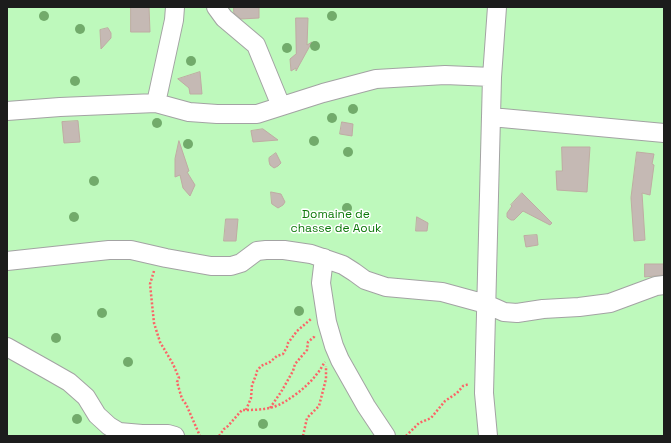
<!DOCTYPE html>
<style>
body{margin:0}
#map{position:relative;width:671px;height:443px;overflow:hidden;background:#ede8e1;font-family:"Space Grotesk",sans-serif}
canvas{display:block}
.frame{position:absolute;inset:0;border:8px solid #1c1c1c;pointer-events:none}
</style>
<div id="map">
<canvas width="671" height="443"></canvas>
<div class="frame"></div>
</div>
<script>
const context = document.querySelector('canvas').getContext('2d');
context.lineJoin = 'round';
function fillPath(path, color) { context.fillStyle = color; context.fill(path, 'evenodd'); }
function strokePath(path, color, width, dash) { context.strokeStyle = color; context.lineWidth = width; context.lineCap = dash ? 'butt' : 'round'; context.setLineDash(dash || []); context.stroke(path); }
function label(font, color, halo, rows, align = 'center') {
  context.font = font + ' "Space Grotesk",sans-serif'; context.lineWidth = 3; context.setLineDash([]); context.textBaseline = 'middle'; context.strokeStyle = halo; context.fillStyle = color; for (const [text, x, y, turn = 0] of rows) {
    context.save(); context.translate(x, y); context.rotate((+turn || 0) * Math.PI / 180); context.textAlign = isNaN(turn) ? turn : align; if (halo) context.strokeText(text, 0, 0); context.fillText(text, 0, 0); context.restore();
  }
}
const park = new Path2D(`
 M7 7H664V436H7Z`);
const building = new Path2D(`
 M131 7H149L150 32H131Z
 M234 7H259V18L241 19 234 13Z
 M296 18H308L307 45 312 42 296 71V68L291 71 290 59 296 54Z
 M108 28 111 33V38L101 49 100 30Z
 M200 72 202 94H190L189 88 178 79Z
 M78 121 80 142 64 143 62 122Z
 M342 122 353 124 352 136 340 134Z
 M263 129 278 140 253 142 251 131Z
 M179 141 189 171 187 172 195 185 190 196 183 188 180 175 175 177V159Z
 M562 147H590L587 192 557 190 556 171H562Z
 M637 152 654 154 652 164 654 165 650 195 642 193 645 240 634 241 631 198Z
 M276 153 281 163 278 166 274 168 270 165 269 161V158Z
 M271 192 281 194 285 202 283 205 278 208 272 204Z
 M522 193 552 223 550 225 523 211 514 220H511L508 218 507 217V213L512 206 511 205Z
 M417 217 428 223 427 231H416Z
 M226 219H238L236 241H224Z
 M537 235 538 245 526 247 524 236Z
 M645 264H664V275L645 277Z`);
const path = new Path2D(`
 M154 271 150 284 154 323 160 342 173 364 179 378 177 382 182 399 186 404 200 436
 M270 408 281 392 293 371 295 364 307 350 308 342 314 337 315 335
 M246 410 251 398 252 385 256 375 257 371 261 366 270 362 277 356 283 354 287 347 288 343 297 331 311 319
 M219 436 224 429 228 426 242 410C252 410 264 410 273 407 287 403 308 386 316 375 320 371 322 366 325 362
 M303 436 307 418 319 406 326 379V366
 M406 436 419 423 431 418 445 401 457 393 463 386 469 384`);
const minor = new Path2D(`
 M216 7 224 18 256 45 281 106
 M156 103 189 112 217 114H257L323 93 376 79 445 75 492 77
 M7 111 60 107 156 103 174 20 175 7
 M491 117 664 133
 M324 258 321 283 327 322 334 346 340 360 366 406 386 436
 M7 261 109 250H131L166 258 211 266H231L241 263 257 251 266 250H284L311 254 343 265 354 272 365 280 386 287 442 292 486 304 504 312 517 313 543 309 579 307 610 303 656 286 664 285
 M7 347 48 370 69 382 86 397 97 415 109 426 119 432 142 434H168L175 436
 M488 436 484 393 492 77 497 7`);
const trees = [
 [44,16],
 [332,16],
 [80,29],
 [315,46],
 [287,48],
 [191,61],
 [75,81],
 [353,109],
 [332,118],
 [157,123],
 [314,141],
 [188,144],
 [348,152],
 [94,181],
 [347,208],
 [74,217],
 [299,311],
 [102,313],
 [56,338],
 [128,362],
 [77,419],
 [263,424]
];
const parkNames = [
 ["Domaine de",336,215],
 ["chasse de Aouk",336,229]
];
fillPath(park, '#bef9bc');
fillPath(building, '#c5b9b4');
strokePath(building, '#bfaca3', 1);
strokePath(minor, '#a3a3a3', 20);
strokePath(path, '#fb6467', 2.5, [2, 2]);
strokePath(minor, '#fff', 18);
context.fillStyle = '#72ab6b';
for (const [x, y] of trees) { context.beginPath(); context.arc(x, y, 5, 0, 2 * Math.PI); context.fill(); }
label('12px', '#0e790a', '#fff', parkNames);
</script>
